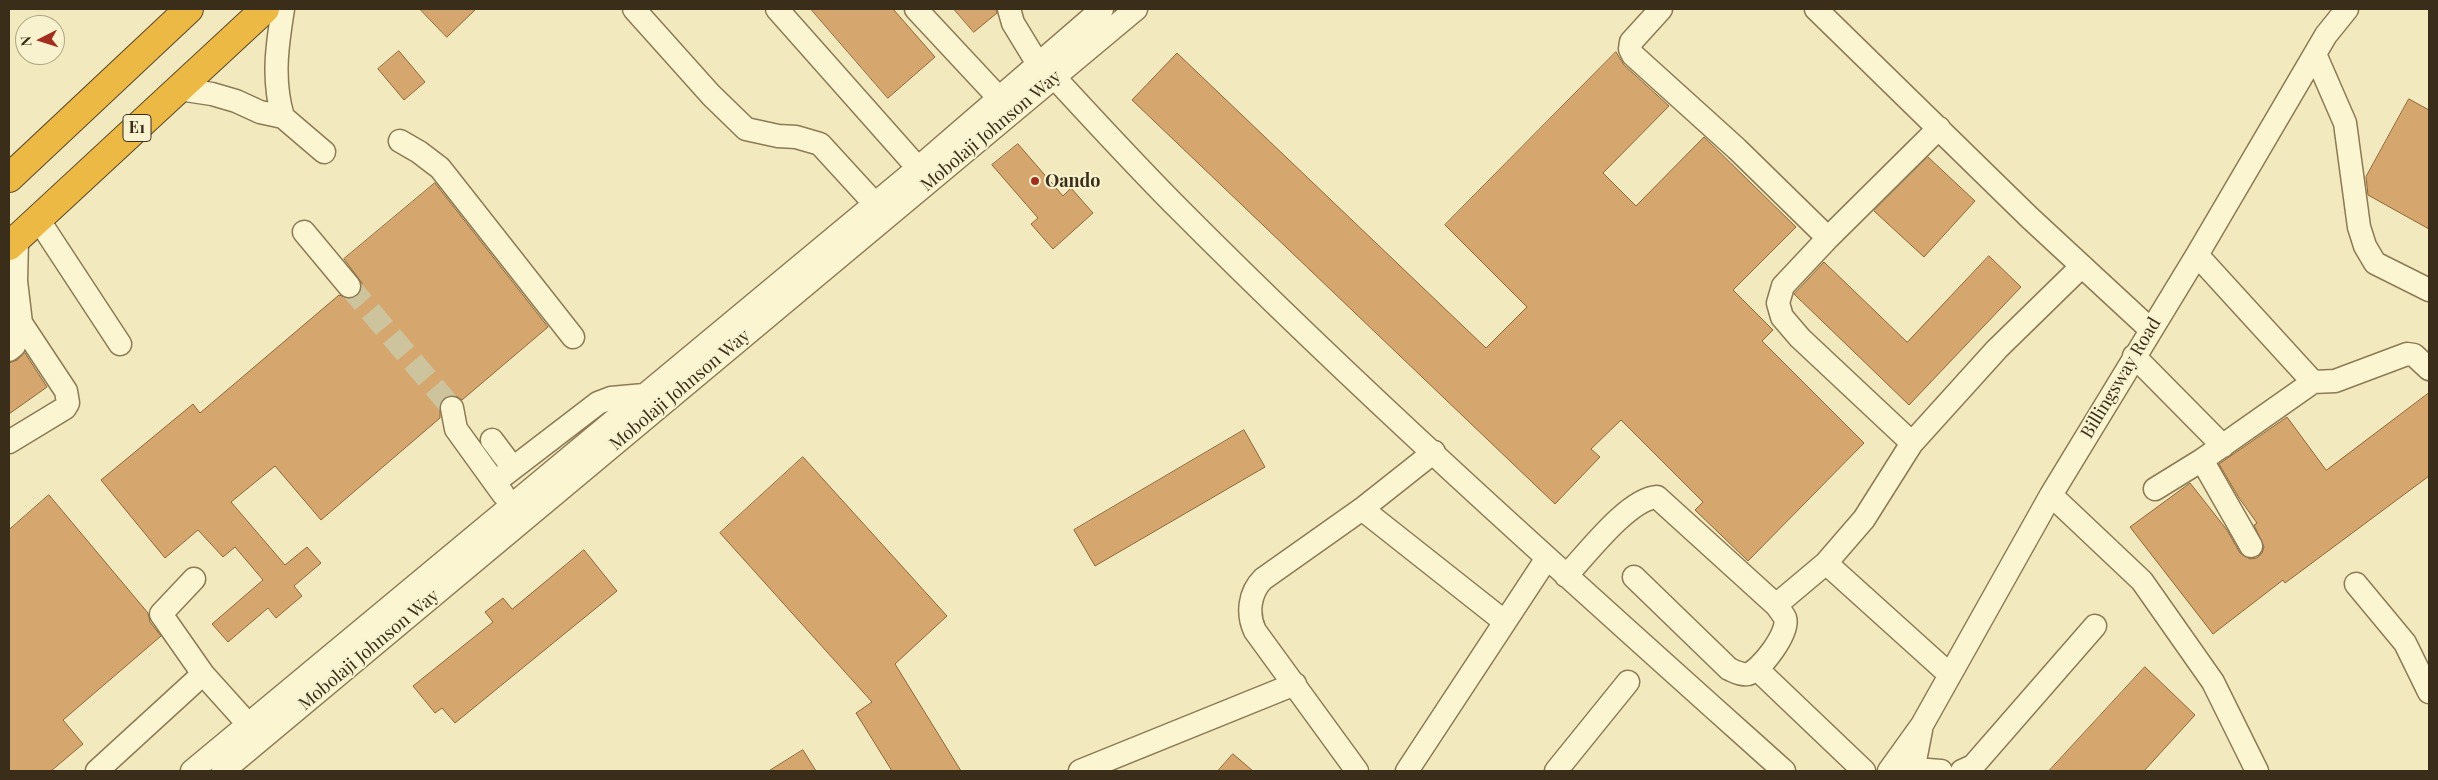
<!DOCTYPE html>
<style>
body{margin:0}
#map{position:relative;width:2438px;height:780px;overflow:hidden;background:#f2eabe;font-family:"Playfair Display",serif}
canvas{display:block}
.frame{position:absolute;inset:0;border:10px solid #3a2e1b;pointer-events:none}
.north{position:absolute;left:15px;top:15px;width:50px;height:50px;box-sizing:border-box;background:#f9f2ce;border:1px solid #ada486;border-radius:50%;rotate:265deg;font-size:14px;font-weight:700;line-height:20px;text-align:center;color:#3a2e1b}
.north::after{content:'';display:block;margin:auto;width:18px;height:22px;background:#a22f1e;clip-path:polygon(50% 0,100% 100%,50% 72%,0 100%)}
</style>
<div id="map">
<canvas width="2438" height="780"></canvas>
<div class="frame"></div>
<div class="north">N</div>
</div>
<script>
const context = document.querySelector('canvas').getContext('2d');
context.lineJoin = 'round';
function fillPath(path, color) { context.fillStyle = color; context.fill(path, 'evenodd'); }
function strokePath(path, color, width, dash) { context.strokeStyle = color; context.lineWidth = width; context.lineCap = dash ? 'butt' : 'round'; context.setLineDash(dash || []); context.stroke(path); }
function label(font, color, halo, rows, align = 'center') {
  context.font = font + ' "Playfair Display",serif'; context.lineWidth = 4; context.setLineDash([]); context.textBaseline = 'middle'; context.strokeStyle = halo; context.fillStyle = color; for (const [text, x, y, turn = 0] of rows) {
    context.save(); context.translate(x, y); context.rotate((+turn || 0) * Math.PI / 180); context.textAlign = isNaN(turn) ? turn : align; if (halo) context.strokeText(text, 0, 0); context.fillText(text, 0, 0); context.restore();
  }
}
const building = new Path2D(`
 M420 9H476L447 37Z
 M811 9H893L935 57 888 98Z
 M954 9H996L997 13 974 32Z
 M399 51 425 82 404 100 378 69Z
 M1616 52 1624 65 1669 106 1603 173 1636 206 1704 137 1796 227 1733 290 1773 330 1762 341 1864 443 1748 561 1695 510 1703 502 1621 420 1591 449 1600 457 1555 504 1132 100 1177 53 1486 348 1527 307 1445 225Z
 M2409 99 2429 110V229L2368 195 2366 177Z
 M1018 144 1063 196 1071 188 1093 213 1053 249 1031 224 1038 218 992 165Z
 M1928 157 1975 201 1924 257 1874 211Z
 M435 183 548 327 462 400 456 396 444 398 440 404V418L321 520 275 466 231 502 285 565 307 547 321 563 294 586 302 596 276 618 268 608 228 642 212 624 263 580 235 547 223 557 198 530 165 558 101 480 193 404 200 413 339 295 351 299 358 296 361 290 362 283 344 259Z
 M1989 256 2021 287 1909 405 1794 294 1824 262 1907 342Z
 M25 353 47 387 9 414V363L17 360Z
 M2429 393V476L2285 583 2283 580 2213 634 2130 527 2190 483 2227 530 2240 553 2250 559 2257 558 2262 553 2264 547 2254 525 2257 523 2239 498 2219 464 2287 417 2326 470Z
 M1244 430 1265 467 1095 566 1074 530Z
 M803 457 947 616 895 664 961 771H892L856 713 872 702 720 533Z
 M49 495 148 613 150 622 161 636 63 720 83 744 51 771H9V530Z
 M584 550 617 591 455 723 442 708 435 713 413 686 493 622 485 612 503 598 512 609Z
 M2145 667 2195 715 2144 771H2049Z
 M803 750 816 771H769Z
 M1233 754 1253 771H1218Z`);
const minorTunnel = new Path2D(`
 M349 286 452 408`);
const minor = new Path2D(`
 M283 9C277 46 272 80 283 117
 M634 9 711 95 746 129 778 136 796 137 820 144 875 204
 M777 9 918 168
 M916 9 999 98
 M1009 9 1013 23 1038 64
 M1661 9 1631 42 1630 49 1633 55 1737 149 1828 238 1783 286 1778 303 1782 317 1800 338 1912 443
 M1816 9 2030 218 2151 330
 M2315 54 2345 123 2359 227 2365 246 2375 263 2429 290
 M1055 78C1096 122 1137 167 1180 210 1374 405 1580 588 1784 771
 M179 89 212 94 236 101 260 112 283 117 324 152
 M400 141 419 152 440 168 573 337
 M38 219 120 344
 M304 232 349 286
 M1828 238 1939 128
 M2197 255 2313 382 2335 381 2407 354 2414 355 2429 369
 M9 350 14 346 21 323 16 281 17 239
 M2134 356 2223 446
 M452 408 456 429 503 494
 M492 440 513 468
 M9 442 65 408 68 403 66 391 21 323
 M2202 460 2251 546
 M495 482 598 403 611 398 644 395
 M2155 489 2202 460 2313 382
 M2051 495 2142 581 2213 682 2257 771
 M1362 509 1505 622
 M1826 563 1949 674
 M1566 576C1587 554 1628 499 1657 497L1776 605C1779 609 1783 614 1785 618 1790 632 1761 670 1748 674 1741 675 1736 672 1729 669L1634 577
 M194 579 161 614 203 674
 M2356 584 2405 643 2429 692
 M1776 605 1826 563 1864 519 1912 443 1997 349 2082 266
 M1757 669 1864 771
 M1914 769 1941 771
 M97 771 203 674 248 724
 M192 771 918 168 1102 9
 M223 771 1136 9
 M1080 771 1295 684
 M1357 771 1255 631C1247 614 1249 593 1263 579L1362 509 1434 452
 M1407 771 1547 558
 M1556 771 1628 682
 M1889 771 1922 725 2051 495 2197 255 2326 35 2347 9
 M1913 771 1921 730
 M1962 771 1973 766 2095 626`);
const highway = new Path2D(`
 M9 178 189 9
 M9 246 265 9`);
const markers = [
 [1035,181,5,"#a22f1e"]
];
const shields = [
 [137,128,28]
];
const shieldNames = [
 ["E1",137,128]
];
const streetNames = [
 ["Mobolaji Johnson Way",991,131,-40],
 ["Billingsway Road",2121,378,-59],
 ["Mobolaji Johnson Way",680,390,-40],
 ["Mobolaji Johnson Way",369,650,-40]
];
const poiNames = [
 ["Oando",1045,181]
];
fillPath(building, '#d5a76f');
strokePath(building, '#8e6638', 1);
strokePath(minorTunnel, '#cdc49d', 22, [22, 11]);
strokePath(minor, '#8d7a54', 25);
strokePath(highway, '#5a4629', 30);
strokePath(minor, '#fcf5d2', 22);
strokePath(highway, '#ecb944', 28);
for (const [x, y, r, color] of markers) { const dot = new Path2D(); dot.arc(x, y, r, 0, 2 * Math.PI); context.fillStyle = color; context.fill(dot); strokePath(dot, '#f9f2ce', 2); }
for (const [x, y, w] of shields) { const box = new Path2D(); box.roundRect(x - w / 2, y - 13.5, w, 27, 4); context.fillStyle = '#f9f2ce'; context.fill(box); strokePath(box, '#3a2e1b', 1); }
label('bold 16px', '#3a2e1b', null, shieldNames);
label('18px', '#3a2e1b', '#f9f2ce', streetNames);
label('bold 18px', '#3a2e1b', '#f9f2ce', poiNames, 'left');
</script>
